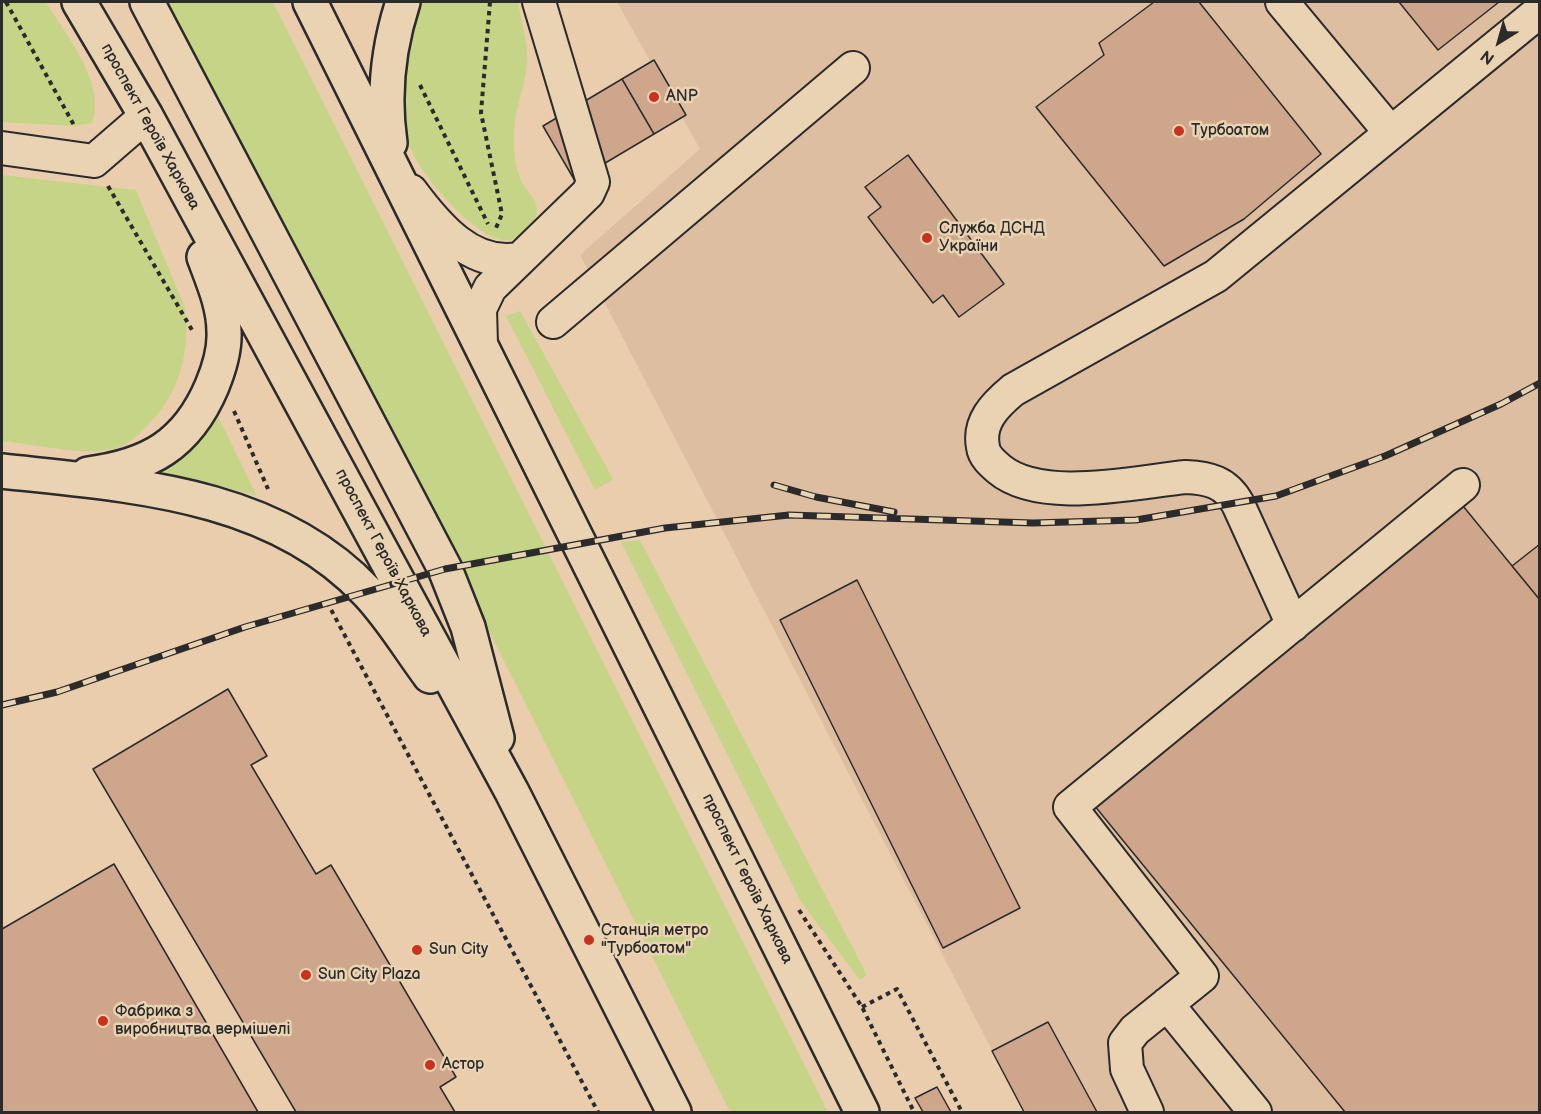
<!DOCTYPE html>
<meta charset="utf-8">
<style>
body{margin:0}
#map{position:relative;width:1541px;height:1114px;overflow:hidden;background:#eacdac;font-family:"Balsamiq Sans",sans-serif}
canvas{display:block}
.frame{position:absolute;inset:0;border:3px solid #2b2b2b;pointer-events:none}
.north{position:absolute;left:1469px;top:12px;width:60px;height:60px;-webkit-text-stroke:4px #e9d3b2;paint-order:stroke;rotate:217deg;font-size:16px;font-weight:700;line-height:24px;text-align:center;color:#2b2b2b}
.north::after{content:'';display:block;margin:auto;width:21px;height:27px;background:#2b2b2b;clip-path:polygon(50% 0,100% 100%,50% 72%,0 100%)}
</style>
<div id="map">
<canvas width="1541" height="1114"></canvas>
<div class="frame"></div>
<div class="north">N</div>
</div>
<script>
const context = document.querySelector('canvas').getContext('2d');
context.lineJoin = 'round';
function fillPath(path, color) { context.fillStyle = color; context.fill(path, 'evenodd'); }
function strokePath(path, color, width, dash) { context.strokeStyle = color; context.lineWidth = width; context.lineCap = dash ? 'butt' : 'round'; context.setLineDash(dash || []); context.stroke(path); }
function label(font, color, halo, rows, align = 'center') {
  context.font = font + ' "Balsamiq Sans",sans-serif'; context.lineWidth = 5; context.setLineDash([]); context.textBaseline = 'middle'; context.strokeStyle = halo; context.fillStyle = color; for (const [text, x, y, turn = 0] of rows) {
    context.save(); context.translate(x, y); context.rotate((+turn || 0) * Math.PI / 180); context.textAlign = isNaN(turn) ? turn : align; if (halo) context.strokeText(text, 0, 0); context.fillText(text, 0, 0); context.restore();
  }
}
const built = new Path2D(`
 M617 2H1539V1112H1024L580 255 700 149Z`);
const green = new Path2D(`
 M2 2H46C66 35 107 84 92 123L73 126 2 122Z
 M163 2H273L828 1112H730L460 573Z
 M420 2H518C521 22 529 44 527 64 525 87 515 108 514 131 514 148 514 165 521 180 526 192 541 201 536 216 530 231 514 245 497 239 467 228 415 171 408 140 397 96 404 44 420 2Z
 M2 175 136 190 185 308C190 354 180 393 147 426 139 434 128 445 117 448 86 457 34 444 2 441Z
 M520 311 613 479 595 490 506 316Z
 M213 406 257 496 199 480 159 476 158 465Z
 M640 540 867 975 860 980 801 902 621 542Z`);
const building = new Path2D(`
 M1154 2H1199L1321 154 1244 219 1164 266 1036 107 1104 55 1099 43Z
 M1399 2H1499L1438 50Z
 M654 60 686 115 654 134 622 79Z
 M622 79 654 134 575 181 543 126Z
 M908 155 1004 284 959 317 943 295 933 303 868 217 881 207 865 187Z
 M1463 506 1540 600V1112H1345L1094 805Z
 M1540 544V600L1512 566Z
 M857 580 1020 908 943 948 780 620Z
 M228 689 267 756 251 765 316 874 331 865 456 1077 440 1087 455 1112H296L93 769Z
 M114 864 258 1112H2V929Z
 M1048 1022 1097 1112H1024L992 1051Z
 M937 1087 951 1112H923L915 1098Z`);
const path = new Path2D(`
 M6 2 75 127
 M490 2 481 113 502 214 496 228
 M420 85 488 224
 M108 186 192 330
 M234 411 268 489
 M327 602 598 1112
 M799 910 862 1007 914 1112
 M862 1007 897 989 962 1112`);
const minor = new Path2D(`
 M1282 2 1390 132
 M2 148 94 161 146 116
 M411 191C437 226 471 267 518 259
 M553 322 853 68
 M481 344 480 309 490 288 588 193 593 182 539 2
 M1293 625 1238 504C1226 482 1209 478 1186 477 1134 482 1041 504 999 469 992 463 984 456 983 447 978 422 995 405 1013 390L1216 276 1540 11
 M1167 1004 1255 1112
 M1147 1112 1127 1069 1125 1043 1135 1030 1202 976 1070 807 1463 485`);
const major = new Path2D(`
 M79 2 146 116 512 792 674 1112
 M147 2 445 569 468 627 497 738
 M310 2 862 1112
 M390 143C383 95 388 48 403 2
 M2 471C129 485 273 492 367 592 391 617 409 648 430 676
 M88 474C149 466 187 445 212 386 219 369 225 351 224 332 224 306 213 281 204 257`);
const rail = new Path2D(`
 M774 485 816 497 894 512
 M2 705 57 692 245 627 445 569 665 528 789 515 1033 523 1136 520 1276 496 1385 456 1501 404 1540 383`);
const markers = [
 [654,97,6,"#c8321e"],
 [1179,131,6,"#c8321e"],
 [927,238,6,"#c8321e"],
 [589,940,6,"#c8321e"],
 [417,950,6,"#c8321e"],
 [306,975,6,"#c8321e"],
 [103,1021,6,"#c8321e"],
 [430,1065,6,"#c8321e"]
];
const poiNames = [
 ["ANP",666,97],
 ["Турбоатом",1191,131],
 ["Служба ДСНД",939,229],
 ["України",939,247],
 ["Станція метро",601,931],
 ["\"Турбоатом\"",601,949],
 ["Sun City",429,950],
 ["Sun City Plaza",318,975],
 ["Фабрика з",115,1012],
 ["виробництва вермішелі",115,1030],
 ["Астор",442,1065]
];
const streetNames = [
 ["проспект Героїв Харкова",150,127,61],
 ["проспект Героїв Харкова",383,553,62],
 ["проспект Героїв Харкова",747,879,64]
];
fillPath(built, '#debea0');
fillPath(green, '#c6d488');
fillPath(building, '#cea68b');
strokePath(building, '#2b2b2b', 1.5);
strokePath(minor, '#2b2b2b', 36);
strokePath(major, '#2b2b2b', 38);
strokePath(path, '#2b2b2b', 4, [4.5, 4.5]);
strokePath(minor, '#e9d3b2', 32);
strokePath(major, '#e9d3b2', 33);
strokePath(rail, '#2b2b2b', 7);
strokePath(rail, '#e9d3b2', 4.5, [14]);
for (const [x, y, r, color] of markers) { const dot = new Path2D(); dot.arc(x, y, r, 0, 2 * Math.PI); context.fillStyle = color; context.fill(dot); strokePath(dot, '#e9d3b2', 2); }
label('16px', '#2b2b2b', '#e9d3b2', poiNames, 'left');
label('16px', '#2b2b2b', '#e9d3b2', streetNames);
</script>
